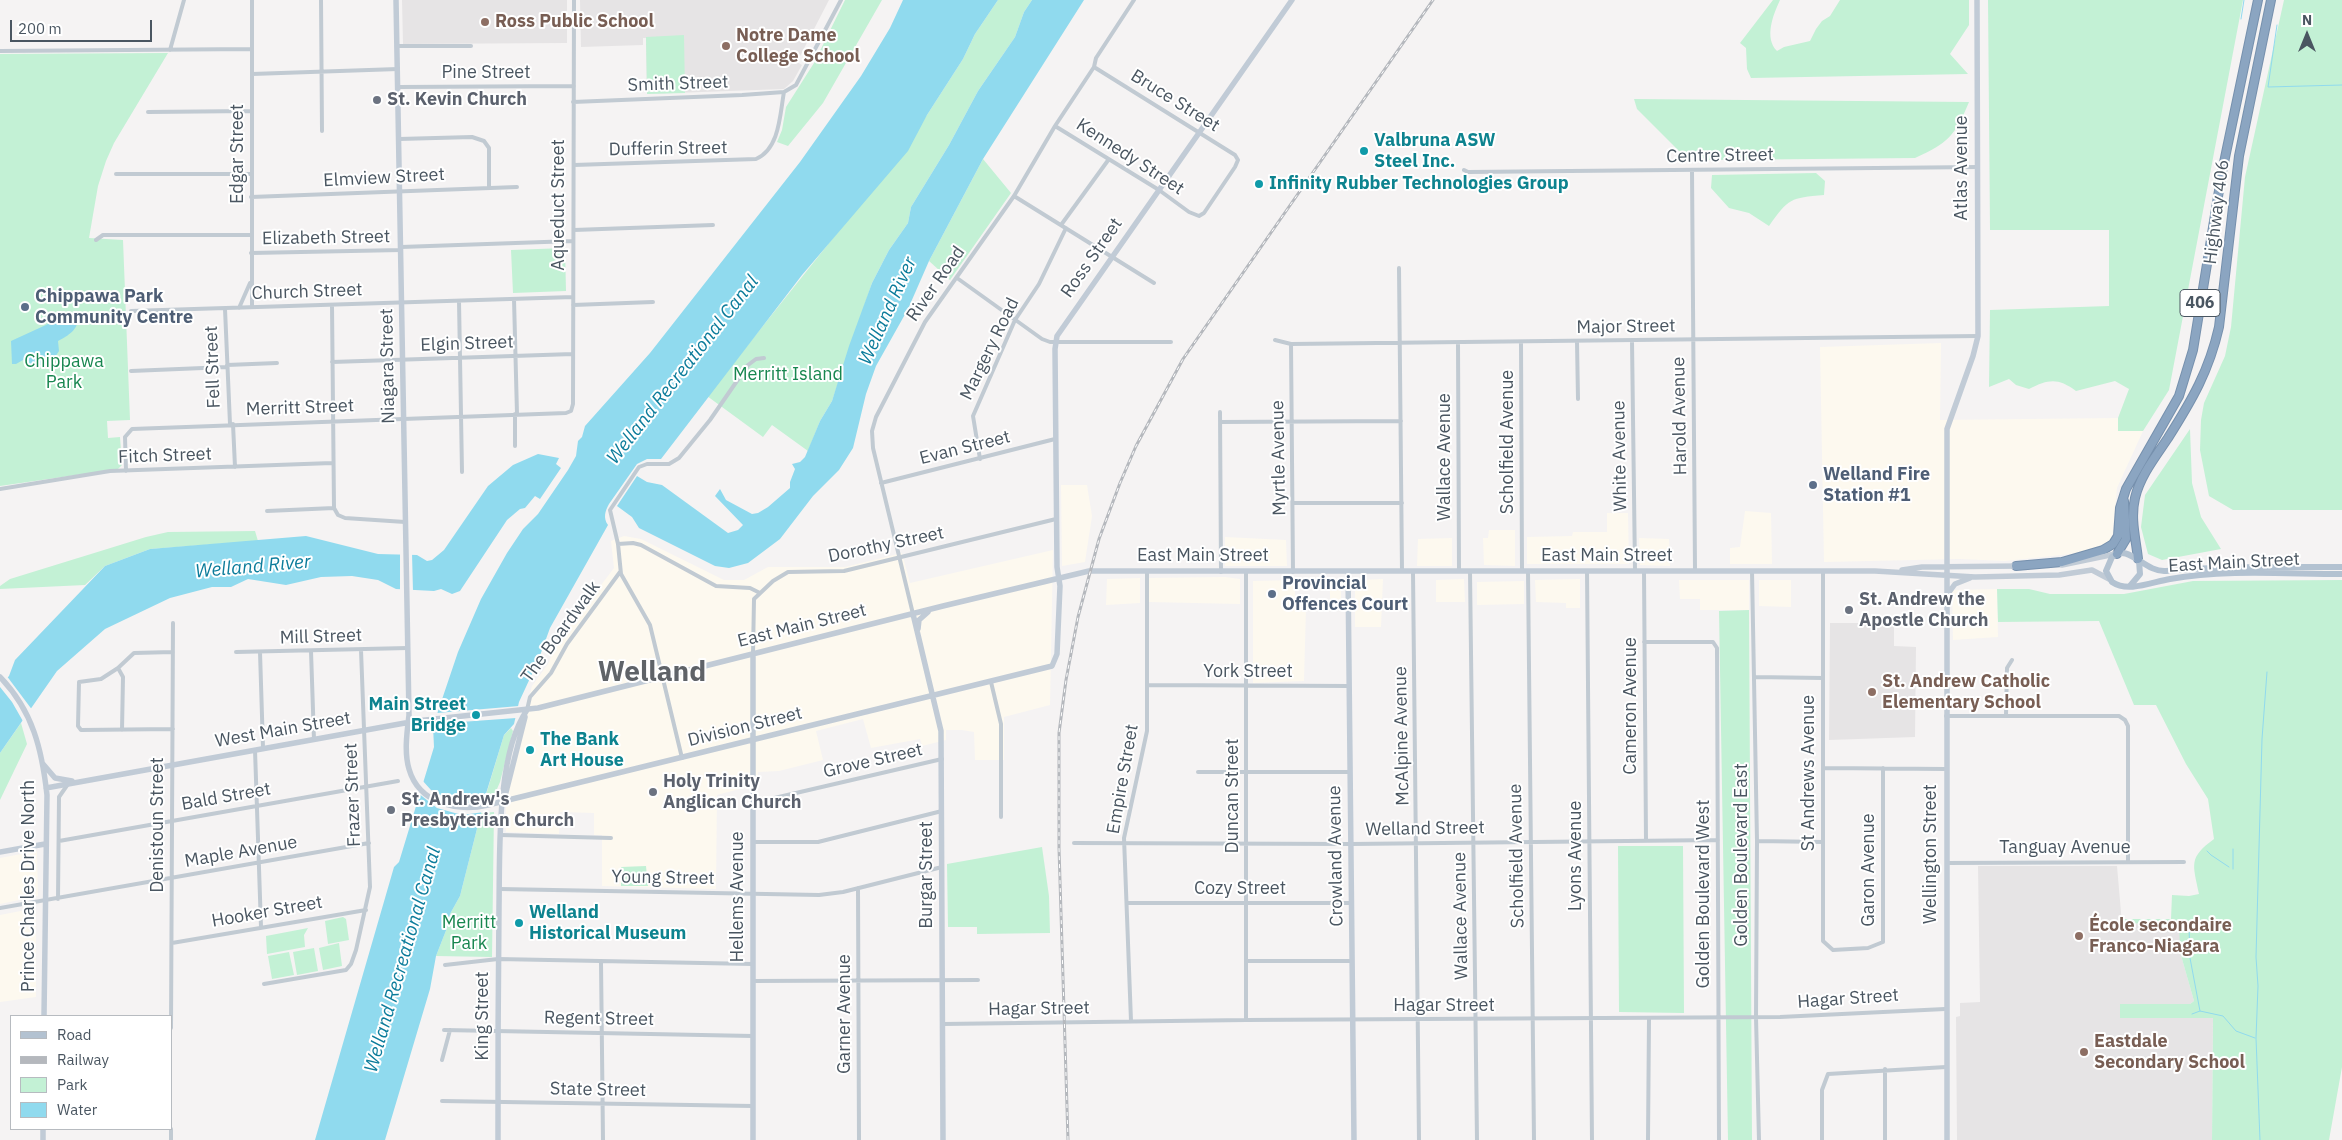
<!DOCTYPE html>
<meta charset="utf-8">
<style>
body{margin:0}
#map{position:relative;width:2342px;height:1140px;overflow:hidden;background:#f5f3f3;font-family:"IBM Plex Sans",sans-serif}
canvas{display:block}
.legend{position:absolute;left:10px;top:1015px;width:162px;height:115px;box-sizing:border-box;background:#fff;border:1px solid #b7bbc0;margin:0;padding:6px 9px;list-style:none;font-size:15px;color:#4a5661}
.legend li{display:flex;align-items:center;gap:10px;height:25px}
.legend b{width:25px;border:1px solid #b7bbc0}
.north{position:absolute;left:2282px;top:10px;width:50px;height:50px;-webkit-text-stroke:4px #fff;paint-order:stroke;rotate:0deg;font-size:14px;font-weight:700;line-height:20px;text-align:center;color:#4a5661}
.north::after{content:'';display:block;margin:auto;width:18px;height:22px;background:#4a5661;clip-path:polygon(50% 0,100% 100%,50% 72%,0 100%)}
.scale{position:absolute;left:10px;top:20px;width:142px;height:22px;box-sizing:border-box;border:2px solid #4a5661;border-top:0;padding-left:6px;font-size:15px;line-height:18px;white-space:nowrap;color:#4a5661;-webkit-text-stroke:4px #fff;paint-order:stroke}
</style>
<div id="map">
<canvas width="2342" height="1140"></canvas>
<ul class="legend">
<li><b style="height:6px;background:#b3c2d1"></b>Road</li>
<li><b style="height:6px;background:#b5b8bd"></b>Railway</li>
<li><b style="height:14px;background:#c3f1d5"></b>Park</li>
<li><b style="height:14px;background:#90daee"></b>Water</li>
</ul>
<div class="north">N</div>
<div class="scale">200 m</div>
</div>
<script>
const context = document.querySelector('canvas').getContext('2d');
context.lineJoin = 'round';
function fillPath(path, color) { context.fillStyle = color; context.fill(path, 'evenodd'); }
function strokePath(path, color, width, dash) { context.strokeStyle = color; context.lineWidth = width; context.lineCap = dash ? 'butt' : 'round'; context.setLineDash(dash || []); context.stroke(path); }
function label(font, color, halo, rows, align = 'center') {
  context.font = font + ' "IBM Plex Sans",sans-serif'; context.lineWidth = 4; context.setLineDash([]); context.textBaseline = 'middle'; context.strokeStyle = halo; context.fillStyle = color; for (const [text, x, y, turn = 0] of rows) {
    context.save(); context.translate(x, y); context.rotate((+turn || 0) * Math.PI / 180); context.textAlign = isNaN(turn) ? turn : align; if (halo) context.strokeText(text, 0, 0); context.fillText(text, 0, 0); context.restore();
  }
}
const commercial = new Path2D(`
 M1941 343 1940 420 2118 418V431H2143L2117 488 2112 541 2080 553 2005 561 1959 559 1824 562 1820 347Z
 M1061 485H1087L1092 516 1085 562 1062 566Z
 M1745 511 1771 513 1772 564H1730V548L1740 547Z
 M1607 513H1628L1629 564H1527V537L1572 536 1573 532H1607Z
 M1489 530H1515V566L1484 565 1483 538H1488Z
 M624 536 641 539 724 580H744L768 567H845L902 553 910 583 1053 550 1050 705 1004 717V760H975L974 732 962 730H946V740L922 746 920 739 871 748 863 719 816 731 823 760 779 771 758 772V784L717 795 716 889 602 886V835H594V813L560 812 559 834 506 832V785L532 686 548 664 557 643 614 568 611 541Z
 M1225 537 1286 540 1287 566H1225Z
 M1452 538V566H1417L1418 539Z
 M1639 538 1669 539 1670 566 1640 565Z
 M1225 577 1240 579V604L1148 602 1149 578Z
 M1140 578V603L1106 605 1107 579Z
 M1330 579H1341V607H1330Z
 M1383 579 1381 627H1355V584L1360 580Z
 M1464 579 1465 602H1436V580Z
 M1580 579V608H1566V603L1536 602 1535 580Z
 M1295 580V608H1306L1304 681 1253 683V581Z
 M1679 580H1749V610H1700V599H1680Z
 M1759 580H1791V607L1759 606Z
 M1524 581V604L1477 605V582Z
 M1997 589 1998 637 1953 640 1952 590Z
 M37 851 38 896 0 904V858Z
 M36 908V997L0 1002V915Z`);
const education = new Path2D(`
 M402 0H567V43L403 44Z
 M580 0H829L797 62 802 65 793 81 784 89 647 94 646 38H643V45L581 47Z
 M1830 623H1894V646L1916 647 1915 737 1829 740Z
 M1978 866H2117L2122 924 2180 922V952L2194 1001 2190 1004H2121L2120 1018H2213L2212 1140H1957L1956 1017 1960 1016V1003L1980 1002Z`);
const green = new Path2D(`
 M845 0H882L823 103 788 146 777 142 782 130 786 107 814 63Z
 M998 0H1032L1024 12 1015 37 978 91 949 145 911 207 908 223 889 250 872 283 832 401 820 421 808 451 772 425 763 437 707 396 845 223 927 115 963 59 975 34Z
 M1773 0H1780C1773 15 1764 38 1777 51L1784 47 1810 41 1816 29 1822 21 1830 16 1840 0H1969V25L1950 54 1968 74 1751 78 1747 69 1746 48 1740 43Z
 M1988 0H2243L2169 390 2143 431H2118V418L2129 389 2115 381 2076 391C2058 378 2049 379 2029 389L2016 385 2009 379 1989 387 1990 310 2109 306V230H1990Z
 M2284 0H2342V510H2233L2209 496 2200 450 2201 420 2204 403 2225 356 2231 327 2245 177Z
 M684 35 685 93 647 94 646 37Z
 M168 53 114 143 106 161 98 186 89 238 123 240 130 420 107 421 108 438 120 437 122 465 118 469 0 486V54Z
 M1634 99 1969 102C1955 136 1948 143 1915 158L1710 160 1695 158 1679 151 1637 109Z
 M983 159 1011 193 950 280 929 261Z
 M1816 173 1825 181 1824 195C1790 198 1789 198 1769 226L1749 213 1729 208 1711 188 1712 175Z
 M565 248 566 291 513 293 511 250Z
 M2190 429 2192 483 2201 517 2221 549 2162 560 2148 554 2141 527 2145 495Z
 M255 531 258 541 150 549 105 566 85 585 0 589V586L10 579 146 537 168 532Z
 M2342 580V1067L2329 1140H2212L2213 1018H2120V1004H2190L2194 1001 2180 952 2179 922 2122 924 2121 919H2171L2172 895 2189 896 2199 894C2193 864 2188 858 2214 839L2208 799 2186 764 2156 705H2134L2099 621 1998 622 1997 589H2029L2050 594H2124L2193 581Z
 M1749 610 1752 1140H1728L1719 611Z
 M21 723 27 744 0 800V753Z
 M511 728 513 731 500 782 494 796 485 798 504 735Z
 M494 812 492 957 436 956 447 928 450 914 460 896 481 813Z
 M1618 846H1683L1684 1013 1619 1012Z
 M1042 847 1049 896 1050 933 977 934V927H948L947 864Z
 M646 866 648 886H621V867Z
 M343 917 346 919 349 940 328 944 325 921Z
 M308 928 304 935 305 947 267 954 266 936Z
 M339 943 342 966 323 970 319 948Z
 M314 948 318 971 297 975 293 952Z
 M289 952 294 975 272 979 268 956Z`);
const water = new Path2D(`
 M903 0H998L975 34 963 59 927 115 908 151 802 275 661 459H647L637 464 609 504C605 511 603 518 608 525L550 628 538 661 519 702 514 724 504 735 485 797 487 798 481 813 460 896 450 914 447 928 436 956 430 989 385 1140H315L394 867 399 862 434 747 433 726 458 652 481 599 507 553 523 529 538 514 568 470 576 456 578 441 582 437 585 426 650 353 800 162 861 76 890 28Z
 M1032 0H1084L983 159 929 261 908 309 876 366 866 394 853 448 839 470 813 496 780 539 748 563 729 568 715 566 639 528 632 517 617 506 637 476 647 482 662 485 728 533 738 530 743 525 715 496 720 489 726 500 752 514 758 513 768 507 790 488V482L795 469 792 464 800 462 805 457 820 421 832 401 849 346 872 283 889 250 908 223 911 207 949 145 978 91 1015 37 1024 12Z
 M72 313 78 317C79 329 68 336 58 341L59 351 51 363 34 366 23 360 16 364H12L11 341Z
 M538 454 559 458 556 464 561 468 540 499 535 496 525 508 520 509 507 520 460 591 452 594 441 589 434 591 396 589 378 580 352 576 321 577 286 585 248 579 231 587H212L170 598 105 629 57 671 0 753V685L9 676 15 660 105 566 150 549 306 536 378 554 417 555 427 561 432 560 444 550 488 486 513 465Z`);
const pier = new Path2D(`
 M400 553H412L413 592H400Z
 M6 675 33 711 24 723 12 702 0 687V681Z
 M519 706 516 718 433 724 437 713Z
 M422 780 431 790 451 801 468 803 487 800 484 812 462 815 437 808 418 793Z`);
const stream = new Path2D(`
 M2241 19 2244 0
 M2277 25 2268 87 2342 85
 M2207 851 2211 855 2229 867
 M2233 869V849
 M2189 927 2190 958 2200 1011
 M2192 1014 2200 1011 2223 1016 2236 1031 2255 1038
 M2260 1140 2256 1038 2258 986 2256 957 2262 739 2267 672`);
const street = new Path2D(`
 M252 0V307
 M321 0 322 131
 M398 46H471
 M170 50 184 0
 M0 51 252 49
 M252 74 398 69
 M399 87 574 86
 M573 102 742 95 784 92 796 85 841 0
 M148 112 251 111
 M1055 126 1159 190 1189 212 1199 216 1204 213 1235 167 1238 160 1235 155 1094 67
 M399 139 472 137 484 141 489 148V187
 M574 165 756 159C780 149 780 113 784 92
 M1464 170 1468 172 1978 167
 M1692 171 1695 570
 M116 174H251
 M1014 196 1154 283
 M251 197 517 187
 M1061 225 1109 159
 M574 230 713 225
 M96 240 103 235H251
 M401 247 573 241
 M251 253 401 250
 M1399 268 1402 571
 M957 278 1042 339 1050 342H1171
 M514 299 517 414
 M459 301 462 472
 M332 305 334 508
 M573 305 653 302
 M239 308 250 283
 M225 309 230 424
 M131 311 573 297
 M1275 340 1291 344 1978 336
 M1632 341 1635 570
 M1521 342 1522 571
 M1577 342 1578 399
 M1458 343 1459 571
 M1291 344 1293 572
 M332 362 573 354
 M227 365 277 363
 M131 371 227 367
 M1220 412 1221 572
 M515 414V446
 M1220 422 1401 421
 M233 424 235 467
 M980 459 973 416 1015 320 1039 284 1066 228
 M126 471 125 437 132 429 566 413 571 411 573 404 574 0
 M881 483 1055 439
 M0 489 110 471 332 463
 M1293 503H1402
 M267 511 334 508 338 515 345 518 405 522
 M618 544 633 543 641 545 716 586 750 588 760 593
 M1470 571 1477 1140
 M1528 571 1534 1140
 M1587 571 1592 1140
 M1644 571 1646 841
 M1752 571 1757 841 1756 1017 1759 1140
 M1823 571V941L1833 950 1868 948 1883 942V768
 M1413 572 1419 1140
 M913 614 873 448 872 431 876 417 925 322 1014 196 1055 126 1094 67 1096 58 1134 0
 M1644 642H1713L1717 648 1719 1140
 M311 651 314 740
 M236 652 408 648
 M260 652 263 748
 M753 654 754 599 773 581 788 572 844 571 1056 519
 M118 668 123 677 122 730
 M1754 677 1823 678
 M991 682 1001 724V817
 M1147 685 1349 686
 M527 710 530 697 551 673 567 644 620 572
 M2006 715 2007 668 2012 660
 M1946 716H2119L2125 720 2128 726V862
 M173 729 81 730 78 726 79 682 101 679 118 668 134 653 173 652
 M255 750 261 927
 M682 758 650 625 621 574 618 544 610 510 639 467 647 464H669L679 458 710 420 748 365 756 359 764 358
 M1823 768 1945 769
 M1198 772H1350
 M753 803 942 759
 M501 835 611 838
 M59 841 398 781
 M1757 841 1823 842
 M753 842H818L942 811
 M1074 843 1351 844 1718 840
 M1947 863 2184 862
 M858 888 859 1140
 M500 889 819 895 843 892 942 867
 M58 899 59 797 68 784
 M1127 903H1352
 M0 908 369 843
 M172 943 366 910
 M1247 961H1352
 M601 962 603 1140
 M445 965 498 959 753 964
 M753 981 978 980
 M264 984 346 970 351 964 356 950 370 887 361 650
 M1246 1020V572
 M1131 1021 1124 838 1147 731V571
 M943 1024 1246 1020 1780 1017 1945 1009
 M171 1028 173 623
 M444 1030 753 1036
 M442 1060 450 1030
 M1885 1069V1140
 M442 1101 753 1106
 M171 1140V1129
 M1648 1140 1649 1018
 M1822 1140V1090L1828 1074 1946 1067`);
const secondary = new Path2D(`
 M396 0 409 715C407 732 404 752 409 769 419 804 458 812 488 805L1052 666 1057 654 1060 586 1057 567 1055 349 1057 336 1292 0
 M2062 565 2115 554
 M1902 570 1922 567 2020 566
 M1348 572 1354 1140
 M1947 595 1955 584 1970 578
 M913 614 941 731 943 1140
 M918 629 919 620 928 612
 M753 654V1140
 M0 677C33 711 42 750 47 795L44 1016
 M43 764 55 778 72 781
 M46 788 416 721 538 708 943 606 1089 571H1875L1975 577 2059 575 2092 570 2109 579
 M504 800 525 717
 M0 852 45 844
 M43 1140V1129
 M498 1140C498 1062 498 985 499 907 500 854 496 754 527 710
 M1947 1140V429L1973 356 1978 336 1977 0`);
const primary = new Path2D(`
 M2342 567C2283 567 2225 566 2166 571 2145 573 2128 542 2112 557L2106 571 2112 582C2128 593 2152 582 2170 579 2226 569 2286 574 2342 574
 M2130 586 2140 574 2139 561`);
const highway = new Path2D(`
 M2117 554 2126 539 2124 501
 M2138 559C2136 539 2130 519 2135 498 2140 476 2156 456 2168 438 2192 400 2209 371 2219 327L2239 156 2271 0
 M2016 566 2062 562 2103 550 2113 544 2118 536 2120 508 2126 489 2179 396 2193 350 2222 172 2258 0`);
const rail = new Path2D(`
 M1068 1140 1059 848V733L1066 680 1078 617 1099 539 1120 483 1136 446 1183 359 1433 0`);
const markers = [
 [485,22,5,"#8d6e63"],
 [726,46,5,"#8d6e63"],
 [377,100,5,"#6b7280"],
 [1364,151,5,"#0f9aa8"],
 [1259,184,5,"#0f9aa8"],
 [25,307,5,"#5c6f8a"],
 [1813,485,5,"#5c6f8a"],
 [1272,594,5,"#5c6f8a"],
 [1849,610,5,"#6b7280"],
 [1872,692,5,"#8d6e63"],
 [476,715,5,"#0f9aa8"],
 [530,750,5,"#0f9aa8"],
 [653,792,5,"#6b7280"],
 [391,810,5,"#6b7280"],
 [519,923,5,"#0f9aa8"],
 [2079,936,5,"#8d6e63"],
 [2084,1052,5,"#8d6e63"]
];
const shields = [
 [2200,303,40]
];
const shieldNames = [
 ["406",2200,303]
];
const educationNames = [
 ["Ross Public School",495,22],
 ["Notre Dame",736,36],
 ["College School",736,57],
 ["St. Andrew Catholic",1882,682],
 ["Elementary School",1882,703],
 ["École secondaire",2089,926],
 ["Franco-Niagara",2089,947],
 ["Eastdale",2094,1042],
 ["Secondary School",2094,1063]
];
const streetNames = [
 ["Pine Street",486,73],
 ["Smith Street",678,84,-2],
 ["Bruce Street",1175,101,32],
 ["Dufferin Street",668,149,-1],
 ["Edgar Street",238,154,-90],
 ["Centre Street",1720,156,-1],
 ["Kennedy Street",1130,157,33],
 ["Atlas Avenue",1962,168,-90],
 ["Elmview Street",384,178,-3],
 ["Aqueduct Street",559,205,-90],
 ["Highway 406",2217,212,-83],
 ["Elizabeth Street",326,238,-1],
 ["Ross Street",1092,258,-55],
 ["River Road",936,284,-55],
 ["Church Street",307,292,-2],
 ["Major Street",1626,327,-1],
 ["Elgin Street",467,344,-2],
 ["Margery Road",990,349,-64],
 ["Niagara Street",388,366,-91],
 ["Fell Street",213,367,-92],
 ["Merritt Street",300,408,-2],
 ["Harold Avenue",1680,416,-91],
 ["Scholfield Avenue",1508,442,-90],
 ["Evan Street",965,448,-14],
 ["Fitch Street",165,456,-2],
 ["White Avenue",1620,456,-91],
 ["Wallace Avenue",1445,457,-90],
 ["Myrtle Avenue",1279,458,-91],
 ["Dorothy Street",886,545,-12],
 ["East Main Street",1203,556],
 ["East Main Street",1607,556],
 ["East Main Street",2234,563,-3],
 ["East Main Street",802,626,-14],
 ["The Boardwalk",561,632,-54],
 ["Mill Street",321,637,-2],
 ["York Street",1248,672],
 ["Cameron Avenue",1631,706,-90],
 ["Division Street",745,727,-14],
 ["West Main Street",283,730,-10],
 ["McAlpine Avenue",1402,736,-91],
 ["Grove Street",873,761,-13],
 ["St Andrews Avenue",1809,773,-90],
 ["Empire Street",1123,779,-80],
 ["Frazer Street",353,795,-92],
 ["Duncan Street",1233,796,-90],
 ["Bald Street",226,797,-10],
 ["Denistoun Street",158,825,-90],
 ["Welland Street",1425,829,-1],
 ["Tanguay Avenue",2065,848],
 ["Maple Avenue",241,852,-10],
 ["Wellington Street",1931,854,-90],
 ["Golden Boulevard East",1742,855,-90],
 ["Crowland Avenue",1336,856,-91],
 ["Scholfield Avenue",1517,856,-91],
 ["Lyons Avenue",1576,856,-90],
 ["Garon Avenue",1869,870,-90],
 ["Burgar Street",927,875,-90],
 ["Young Street",663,878,1],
 ["Prince Charles Drive North",29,886,-90],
 ["Cozy Street",1240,889],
 ["Golden Boulevard West",1704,894,-90],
 ["Hellems Avenue",738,897,-90],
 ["Hooker Street",267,912,-10],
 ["Wallace Avenue",1461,916,-91],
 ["Hagar Street",1848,999,-4],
 ["Hagar Street",1444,1006],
 ["Hagar Street",1039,1009,-1],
 ["Garner Avenue",845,1014,-90],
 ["King Street",483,1016,-90],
 ["Regent Street",599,1019,1],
 ["State Street",598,1090,1]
];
const worshipNames = [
 ["St. Kevin Church",387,100],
 ["St. Andrew the",1859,600],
 ["Apostle Church",1859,621],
 ["Holy Trinity",663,782],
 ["Anglican Church",663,803],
 ["St. Andrew's",401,800],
 ["Presbyterian Church",401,821]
];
const cultureNames = [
 ["Valbruna ASW",1374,141],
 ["Steel Inc.",1374,162],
 ["Infinity Rubber Technologies Group",1269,184],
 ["Main Street",466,705,"right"],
 ["Bridge",466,726,"right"],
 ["The Bank",540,740],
 ["Art House",540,761],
 ["Welland",529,913],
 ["Historical Museum",529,934]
];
const serviceNames = [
 ["Chippawa Park",35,297],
 ["Community Centre",35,318],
 ["Welland Fire",1823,475],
 ["Station #1",1823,496],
 ["Provincial",1282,584],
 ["Offences Court",1282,605]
];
const parkNames = [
 ["Chippawa",64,362],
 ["Park",64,383],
 ["Merritt Island",788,375],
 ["Merritt",469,923],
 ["Park",469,944]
];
const waterNames = [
 ["Welland River",888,311,-66],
 ["Welland Recreational Canal",683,370,-52],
 ["Welland River",253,567,-5],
 ["Welland Recreational Canal",403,960,-74]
];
const townNames = [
 ["Welland",652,673]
];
fillPath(commercial, '#fdf9ef');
fillPath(education, '#e6e4e5');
fillPath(green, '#c3f1d5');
fillPath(water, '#90daee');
fillPath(pier, '#f5f3f3');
strokePath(stream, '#90daee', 1);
strokePath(highway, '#7690ad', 10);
strokePath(street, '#c1cad2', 4);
strokePath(secondary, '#c1cbd6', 5.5);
strokePath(primary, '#b3c2d1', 6);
strokePath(highway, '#8ba5c1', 8);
strokePath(rail, '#b5b8bd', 3);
strokePath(rail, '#fff', 1, [4]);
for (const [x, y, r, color] of markers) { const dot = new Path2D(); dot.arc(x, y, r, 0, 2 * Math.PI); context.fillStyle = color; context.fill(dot); strokePath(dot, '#fff', 2); }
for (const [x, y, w] of shields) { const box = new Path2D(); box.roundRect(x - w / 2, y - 13.5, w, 27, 4); context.fillStyle = '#fff'; context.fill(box); strokePath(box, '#4a5661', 1); }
label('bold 16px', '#4a5661', null, shieldNames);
label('bold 18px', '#785e54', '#fff', educationNames, 'left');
label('18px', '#4a5661', '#fff', streetNames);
label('bold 18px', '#5b616d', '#fff', worshipNames, 'left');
label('bold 18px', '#0d838f', '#fff', cultureNames, 'left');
label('bold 18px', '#4e5e75', '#fff', serviceNames, 'left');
label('18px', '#17864f', '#fff', parkNames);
label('italic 19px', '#0c7c9b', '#fff', waterNames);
label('bold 28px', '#5f6368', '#fff', townNames);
</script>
